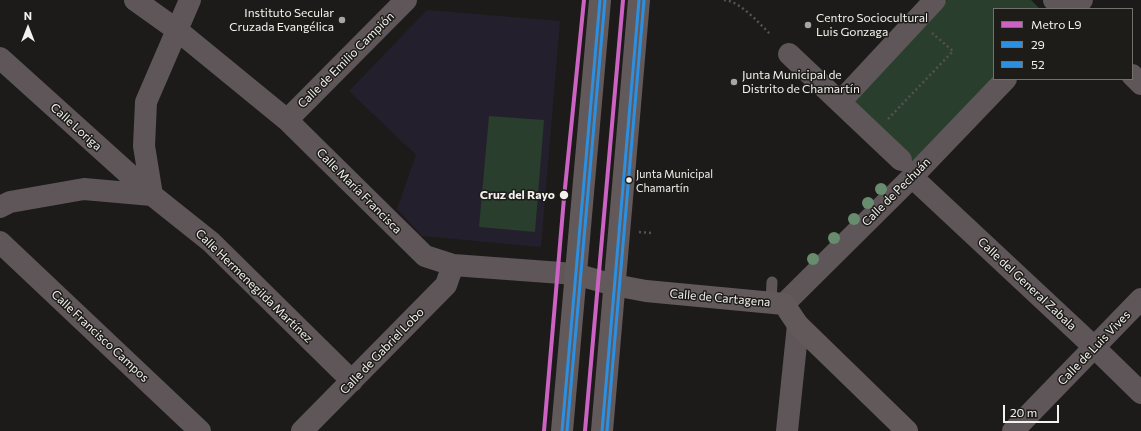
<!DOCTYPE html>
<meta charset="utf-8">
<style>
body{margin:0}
#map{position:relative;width:1141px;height:431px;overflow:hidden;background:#1c1b1a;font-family:Commissioner,sans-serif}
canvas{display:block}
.legend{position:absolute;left:993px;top:8px;width:140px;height:72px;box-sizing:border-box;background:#1d1c19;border:1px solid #72716e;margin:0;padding:5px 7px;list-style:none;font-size:12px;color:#f2f1ee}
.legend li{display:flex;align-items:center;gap:8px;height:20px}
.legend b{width:20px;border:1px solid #72716e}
.north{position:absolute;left:8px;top:8px;width:40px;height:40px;-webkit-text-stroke:3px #1d1c19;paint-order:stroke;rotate:0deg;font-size:11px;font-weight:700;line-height:16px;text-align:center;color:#f2f1ee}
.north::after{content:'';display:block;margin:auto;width:14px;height:18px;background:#f2f1ee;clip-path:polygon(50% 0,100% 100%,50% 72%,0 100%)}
.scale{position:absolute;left:1003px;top:405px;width:56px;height:18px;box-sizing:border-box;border:2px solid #f2f1ee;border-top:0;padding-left:5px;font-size:12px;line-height:14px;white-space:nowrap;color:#f2f1ee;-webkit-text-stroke:3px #1d1c19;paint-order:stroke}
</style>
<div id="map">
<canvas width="1141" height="431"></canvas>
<ul class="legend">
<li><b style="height:5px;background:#cc63c3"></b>Metro L9</li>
<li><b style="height:5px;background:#2d8fdf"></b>29</li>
<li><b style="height:5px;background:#2d8fdf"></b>52</li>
</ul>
<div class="north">N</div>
<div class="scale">20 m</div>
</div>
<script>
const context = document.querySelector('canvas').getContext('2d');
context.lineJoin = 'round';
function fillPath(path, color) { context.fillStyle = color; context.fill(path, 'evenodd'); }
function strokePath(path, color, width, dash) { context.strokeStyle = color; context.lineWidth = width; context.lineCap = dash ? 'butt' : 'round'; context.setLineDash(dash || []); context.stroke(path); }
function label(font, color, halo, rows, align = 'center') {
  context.font = font + ' Commissioner,sans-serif'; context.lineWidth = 3; context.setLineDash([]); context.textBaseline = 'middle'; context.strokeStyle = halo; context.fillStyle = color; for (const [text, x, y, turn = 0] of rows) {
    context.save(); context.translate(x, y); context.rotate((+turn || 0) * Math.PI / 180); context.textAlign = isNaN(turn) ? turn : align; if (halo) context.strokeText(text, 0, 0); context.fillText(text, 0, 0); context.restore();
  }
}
const education = new Path2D(`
 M427 10 560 21 541 247 422 236 397 209 416 155 349 91Z`);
const green = new Path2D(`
 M947 0H1031L1040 9H994V77L910 164 849 103Z
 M489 116 544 120 535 232 479 227Z`);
const path = new Path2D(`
 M724 0C740 1 760 24 771 35
 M888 119 953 51 932 33
 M639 232 651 233`);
const lane = new Path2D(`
 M771 302 772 282`);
const street = new Path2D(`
 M135 0 177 30 287 120 425 256 453 265 575 274
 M1054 0 1063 9
 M1074 9 1082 0
 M789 54 901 160
 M0 58 152 195 211 242 352 381
 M1132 75 1141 84
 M840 102 935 0
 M287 120 406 0
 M912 177 1094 347 1141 393
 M152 195 144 146 146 102 190 0
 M0 207 10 202 84 189 152 195
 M0 242 200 431
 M784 304 912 177 1006 79
 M302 431 446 285 453 265
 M787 431 798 325
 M1013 431 1141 299`);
const secondary = new Path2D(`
 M575 274 614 285 646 291 784 304 798 325 907 431
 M562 431 600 0
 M602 431 639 0`);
const bus1 = new Path2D(`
 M562 431 600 0
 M602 431 639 0`);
const bus2 = new Path2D(`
 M567 431 605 0
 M607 431 644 0`);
const metro1 = new Path2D(`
 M544 431 564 198 584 0
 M585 431 623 0`);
const trees = [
 [881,189],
 [868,203],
 [854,219],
 [834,238],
 [813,259]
];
const markers = [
 [342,20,4,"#a7a6a4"],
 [808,25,4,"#a7a6a4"],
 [734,82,4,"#a7a6a4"],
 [629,180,3.5,"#f2f1ee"],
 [564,195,5,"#f2f1ee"]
];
const busNames = [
 ["Junta Municipal",636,174],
 ["Chamartín",636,188]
];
const poiNames = [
 ["Instituto Secular",334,13,"right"],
 ["Cruzada Evangélica",334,27,"right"],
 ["Centro Sociocultural",816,18],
 ["Luis Gonzaga",816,32],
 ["Junta Municipal de",742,75],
 ["Distrito de Chamartín",742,89]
];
const streetNames = [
 ["Calle de Emilio Campión",346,60,-45],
 ["Calle Loriga",76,127,42],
 ["Calle María Francisca",359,191,45],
 ["Calle de Pechuán",896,192,-45],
 ["Calle del General Zabala",1027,284,43],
 ["Calle Hermenegilda Martínez",254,286,44],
 ["Calle de Cartagena",720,298,5],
 ["Calle Francisco Campos",100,336,43],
 ["Calle de Luis Vives",1094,348,-46],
 ["Calle de Gabriel Lobo",382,351,-46]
];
const stopNames = [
 ["Cruz del Rayo",555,195]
];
fillPath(education, '#241f2d');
fillPath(green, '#293e2d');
strokePath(path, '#565251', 2.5, [2, 3]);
strokePath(lane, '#5e5658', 11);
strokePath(street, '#5e5658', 22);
strokePath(secondary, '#62595b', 22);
strokePath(bus1, '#2d8fdf', 3);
strokePath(bus2, '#2d8fdf', 3);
strokePath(metro1, '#cc63c3', 4);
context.fillStyle = '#678c6e';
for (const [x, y] of trees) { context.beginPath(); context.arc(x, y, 6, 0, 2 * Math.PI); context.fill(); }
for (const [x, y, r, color] of markers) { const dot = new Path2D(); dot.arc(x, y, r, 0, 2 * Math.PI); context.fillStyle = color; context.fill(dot); strokePath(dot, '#1d1c19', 1.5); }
label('11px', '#f2f1ee', '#1d1c19', busNames, 'left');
label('12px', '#f2f1ee', '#1d1c19', poiNames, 'left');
label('12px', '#f2f1ee', '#1d1c19', streetNames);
label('bold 12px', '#f2f1ee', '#1d1c19', stopNames, 'right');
</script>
